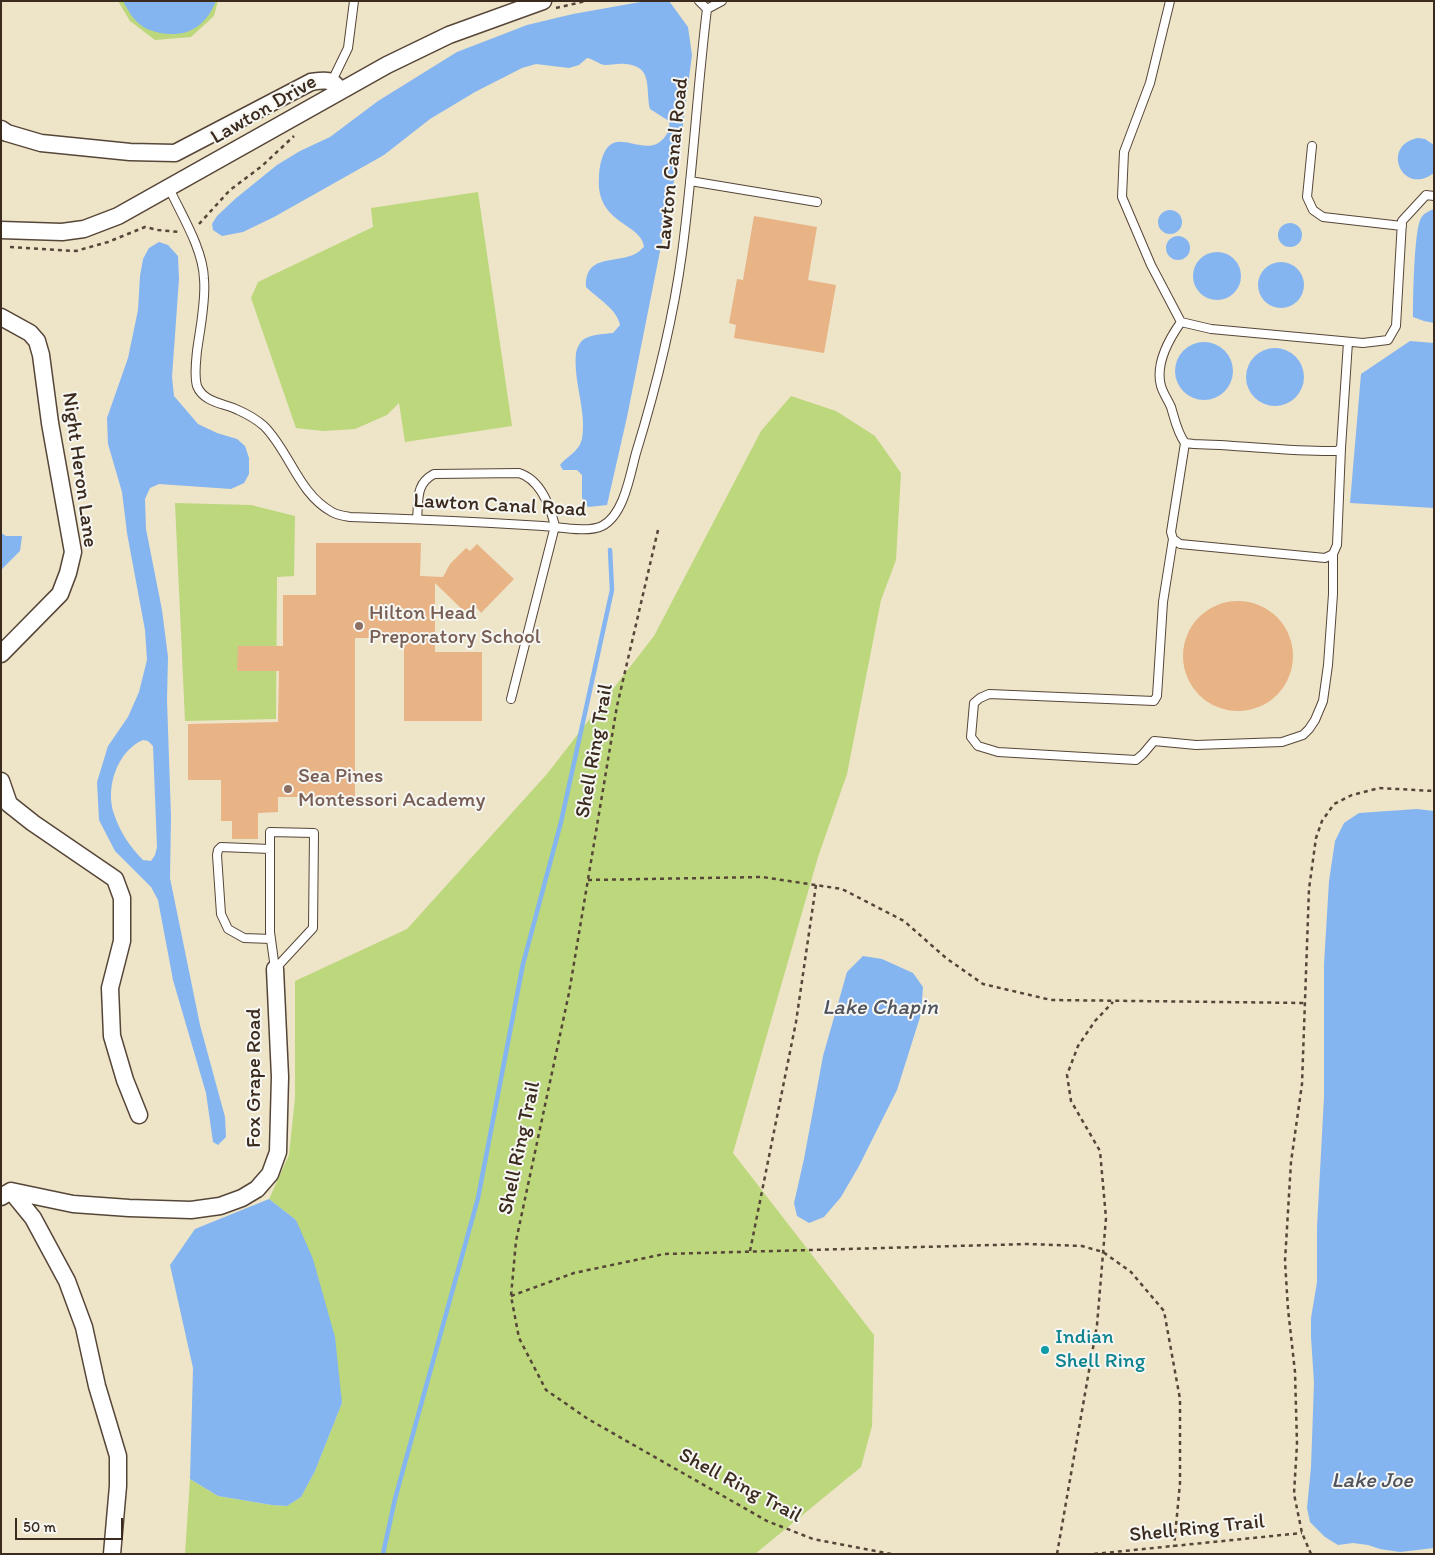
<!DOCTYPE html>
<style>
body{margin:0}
#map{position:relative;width:1435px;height:1555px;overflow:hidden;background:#eee4c8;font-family:Itim,sans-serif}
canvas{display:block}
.frame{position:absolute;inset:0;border:2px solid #3b2a1e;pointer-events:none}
.scale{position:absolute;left:15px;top:1518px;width:108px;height:22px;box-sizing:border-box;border:2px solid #3b2a1e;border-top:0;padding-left:6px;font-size:15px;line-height:18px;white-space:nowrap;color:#3b2a1e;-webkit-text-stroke:4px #f6f6f2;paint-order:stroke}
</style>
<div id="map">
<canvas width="1435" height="1555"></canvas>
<div class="frame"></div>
<div class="scale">50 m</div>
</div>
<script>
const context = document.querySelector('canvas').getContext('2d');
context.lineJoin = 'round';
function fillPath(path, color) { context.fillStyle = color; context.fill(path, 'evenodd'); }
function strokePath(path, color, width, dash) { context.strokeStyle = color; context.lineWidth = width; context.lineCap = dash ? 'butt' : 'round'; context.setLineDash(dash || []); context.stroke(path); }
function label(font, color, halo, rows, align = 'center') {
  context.font = font + ' Itim,sans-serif'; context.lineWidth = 4; context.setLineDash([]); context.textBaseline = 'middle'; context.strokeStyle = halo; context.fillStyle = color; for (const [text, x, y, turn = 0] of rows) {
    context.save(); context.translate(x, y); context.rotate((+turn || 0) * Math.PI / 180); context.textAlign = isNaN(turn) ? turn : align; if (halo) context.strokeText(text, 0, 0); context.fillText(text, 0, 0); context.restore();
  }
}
const green = new Path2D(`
 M118 1H218L214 16 191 37 155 40 130 21Z
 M478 192 512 426 405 442 399 403 387 415 355 429 323 431 296 428 251 298 258 282 373 227 371 208Z
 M791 396 836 411 875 436 901 473 896 560 881 600 847 774 818 857 733 1153 874 1335 872 1426 861 1467 755 1554H185L190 1479 218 1496 272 1505 287 1506 301 1497 315 1471 342 1403 296 1220 269 1199 289 1155 295 1098V981L407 929 547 774 654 636 761 431Z
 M175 503 251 505 295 516 294 576 277 577 276 719 185 721Z`);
const water = new Path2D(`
 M123 1H216C206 26 188 38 160 33 154 31 147 30 142 26 133 20 128 10 123 1Z
 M646 1H669L688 27 692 55 679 156 627 417 607 505 588 507 582 498V475L577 470H563L560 465C567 456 579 452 582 439 587 411 573 382 576 353 577 347 581 340 586 338 594 334 604 334 613 333L620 325C617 309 597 298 586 287 585 254 614 264 635 254 638 253 641 249 644 247 642 223 595 224 599 177 599 168 602 151 610 145 624 134 648 157 664 138 669 132 670 128 669 121L650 109C645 89 654 66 625 64 618 63 611 65 605 65 598 64 594 59 587 58L579 65 569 68 536 64 522 68 475 92 430 119 384 155 274 217 243 232 222 236 213 230 212 224 217 216 235 199 277 165 300 151 330 137 378 101 457 52 527 25 573 14Z
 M1418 138 1425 139 1434 145V173C1402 197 1380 145 1418 138Z
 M1434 209V323L1424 321 1413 317C1413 299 1414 230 1421 218 1424 213 1429 211 1434 209Z
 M1158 222a12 12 0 1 1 24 0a12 12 0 1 1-24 0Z
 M1278 235a12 12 0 1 1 24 0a12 12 0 1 1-24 0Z
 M1166 248a12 12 0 1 1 24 0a12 12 0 1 1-24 0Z
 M159 242 168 245 178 256 179 279 172 377 174 396 198 424 217 433 237 439 245 446 249 458V474L244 483 231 489 159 484 150 488 145 499 146 529 162 610 168 657 167 700 171 817 170 878 200 1025 225 1117 226 1137 218 1145 213 1142 206 1093 173 980 158 900 151 887 115 851 99 820 97 782 108 746 128 717 139 692 147 660 145 630 127 533 122 492 108 444 107 418 128 358 138 310 140 276 143 259 149 248ZM143 740 148 741 153 746 157 847 155 855 151 861 143 860C130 847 120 832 114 814 105 788 117 751 143 740Z
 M1193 276a24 24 0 1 1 48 0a24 24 0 1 1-48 0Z
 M1258 285a23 23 0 1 1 46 0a23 23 0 1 1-46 0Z
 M1410 341 1434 343V508L1350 503 1361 374Z
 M1175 371a29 29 0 1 1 58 0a29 29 0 1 1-58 0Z
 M1246 377a29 29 0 1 1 58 0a29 29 0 1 1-58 0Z
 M1 533 6 536H22L20 551 1 570Z
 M1417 809 1434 811V1548L1400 1552 1380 1549 1368 1545 1353 1543 1338 1545 1325 1537 1310 1522 1307 1508 1311 1467 1314 1383 1311 1337V1318L1317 1282V1227L1324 1097V964L1329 881 1335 841 1344 823 1359 813Z
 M863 956 882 959 913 973 923 987 921 1014 897 1090 859 1166 841 1197 824 1217 809 1223 797 1216 794 1203 804 1159 823 1056 847 972Z
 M269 1199 296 1220 313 1259 335 1337 342 1403 315 1471 301 1497 287 1506 272 1505 218 1496 190 1479 193 1368 170 1265 195 1229Z`);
const stream = new Path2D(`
 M383 1554 395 1499 478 1198 523 964 561 822 612 590 610 550`);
const building = new Path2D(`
 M754 216 817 227 808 280 836 285 824 353 734 338 736 325 729 323 737 279 743 280Z
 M316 543H421L420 576 443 577 450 564 466 548 470 551 477 544 514 579 481 613 477 608 469 616 435 583V652H482V721H404V638H355V804L325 805V797H278V812L258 813V839H232V821H221V780H188V724L278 722 279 671H237L238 646H283V595H316Z
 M1183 656a55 55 0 1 1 110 0a55 55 0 1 1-110 0Z`);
const path = new Path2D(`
 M556 8 586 1
 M199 224 230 190 262 166 294 136
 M10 247 76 251 108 242 145 227 158 230 180 232
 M658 530 617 706 569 993 516 1241 511 1296 519 1338 546 1390 588 1419 767 1521 813 1539 891 1554
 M588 880 762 877 842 889 904 921 946 958 983 984 1051 1000 1305 1003
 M750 1251 796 1022 816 885
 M511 1296 574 1273 664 1254 1029 1244 1082 1246 1103 1252 1131 1272 1164 1311 1180 1399V1483L1174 1547
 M1057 1554 1097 1325 1106 1218 1100 1151 1071 1101 1067 1075 1078 1046 1095 1021 1113 1002
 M1094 1554 1302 1533
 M1311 1554 1302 1533 1294 1494 1297 1444 1295 1372 1288 1309 1285 1261 1291 1162 1302 1084 1309 889 1316 838 1322 821 1334 804 1352 795 1379 788 1434 791`);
const service = new Path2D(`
 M699 1 707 9
 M1170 1 1150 83 1124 152 1122 197 1151 265 1181 322 1211 329 1363 343 1388 340 1396 326 1402 221 1426 195 1434 196
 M332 81 348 48 354 1
 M1312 146 1307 197 1313 210 1323 217 1402 226
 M690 181 817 202
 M169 188C182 216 203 249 204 279 206 301 200 329 197 351 196 362 194 375 197 386 204 403 224 403 238 410 247 414 256 419 264 426 290 452 298 493 332 512 337 515 344 516 350 517 414 519 479 522 543 526 559 527 588 533 602 526 624 515 630 475 636 453 656 388 673 320 682 253 693 172 697 90 707 9L722 1
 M1181 322C1169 339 1155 364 1161 386 1163 393 1168 400 1171 407 1175 420 1177 432 1185 443L1194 444C1242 445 1290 452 1337 451L1341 448 1348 342
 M1185 443 1171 532 1173 539 1180 544 1325 558 1333 554 1337 545 1341 448
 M417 519C419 500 415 484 434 474L519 473C541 480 550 506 555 526L511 699
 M1173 539 1163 602 1157 696 1154 701 989 694 980 698 974 703 971 737 978 746 998 752 1136 760 1143 754 1154 741 1196 745 1282 742 1303 735 1309 729 1315 720 1323 701 1328 665 1333 594V554
 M270 832 314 833 313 928 275 969 270 932Z
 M270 849 221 847 218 850 217 855 221 914 228 929 244 938 271 939`);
const minor = new Path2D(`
 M1 129 7 133 41 143 130 152 175 153 311 82C324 80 333 78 340 91
 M1 230 62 232 84 229 118 216 387 65 449 35 543 1
 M1 317 30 333 37 341 41 355 50 423 73 552 68 573 60 594 1 654
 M1 781 9 804 33 823 115 879 122 898V941L110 988 112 1036 125 1080 139 1115
 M11 1191 33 1218 67 1281 84 1327 97 1386 118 1456V1486L112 1554
 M1 1197 11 1191 73 1204 129 1208 191 1210 220 1206 242 1198 257 1189 270 1174 278 1152 280 1077 275 969`);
const markers = [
 [359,626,5,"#8d6e63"],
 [288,789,5,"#8d6e63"],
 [1045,1350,5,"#0f9aa8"]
];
const streetNames = [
 ["Lawton Drive",264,110,-30],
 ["Lawton Canal Road",673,164,-84],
 ["Night Heron Lane",79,470,82],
 ["Lawton Canal Road",500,506,3],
 ["Shell Ring Trail",595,751,-80],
 ["Fox Grape Road",255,1078,-90],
 ["Shell Ring Trail",520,1148,-78],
 ["Shell Ring Trail",740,1486,28],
 ["Shell Ring Trail",1197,1529,-6]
];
const educationNames = [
 ["Hilton Head",369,614],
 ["Preporatory School",369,638],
 ["Sea Pines",298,777],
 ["Montessori Academy",298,801]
];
const cultureNames = [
 ["Indian",1055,1338],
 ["Shell Ring",1055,1362]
];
const waterNames = [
 ["Lake Chapin",880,1008],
 ["Lake Joe",1372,1481]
];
fillPath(green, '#bcd77c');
fillPath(water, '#84b5f0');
strokePath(stream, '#84b5f0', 4.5);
fillPath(building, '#e8b486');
strokePath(service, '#564638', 10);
strokePath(minor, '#564638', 19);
strokePath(path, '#564638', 2.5, [4, 4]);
strokePath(service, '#fff', 8);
strokePath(minor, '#fff', 16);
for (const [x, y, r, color] of markers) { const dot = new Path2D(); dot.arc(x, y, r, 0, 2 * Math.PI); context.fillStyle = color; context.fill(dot); strokePath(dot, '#f6f6f2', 2); }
label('21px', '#3b2a1e', '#f6f6f2', streetNames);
label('21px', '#785e54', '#f6f6f2', educationNames, 'left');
label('21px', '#0d838f', '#f6f6f2', cultureNames, 'left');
label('italic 22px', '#51545d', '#f6f6f2', waterNames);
</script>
